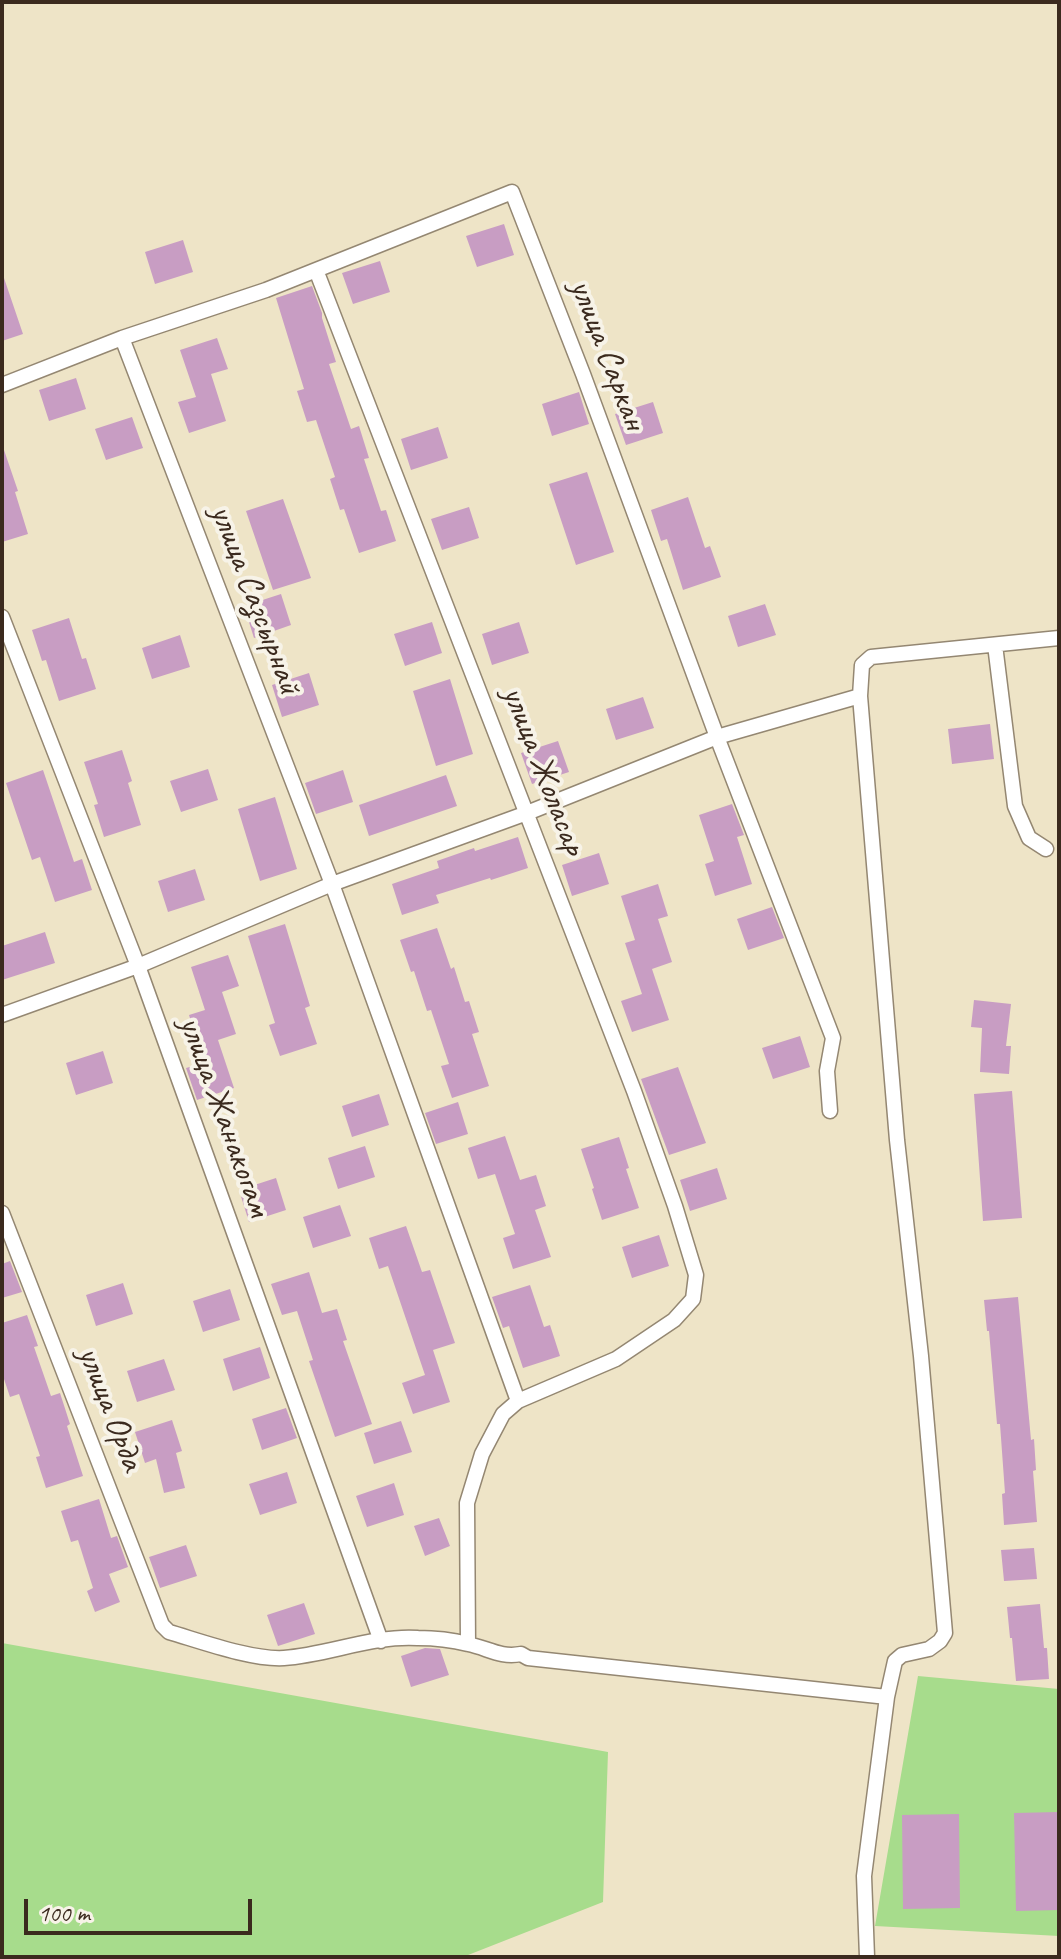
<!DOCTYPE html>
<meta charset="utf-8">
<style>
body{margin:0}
#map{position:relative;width:1061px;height:1959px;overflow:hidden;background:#eee4c7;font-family:Caveat,sans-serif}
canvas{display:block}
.frame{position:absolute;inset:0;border:4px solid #3b2a1e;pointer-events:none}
.scale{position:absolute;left:24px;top:1899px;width:228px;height:36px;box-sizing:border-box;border:4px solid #3b2a1e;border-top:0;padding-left:10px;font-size:24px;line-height:28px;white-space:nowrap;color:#3b2a1e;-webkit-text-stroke:6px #f7f3e8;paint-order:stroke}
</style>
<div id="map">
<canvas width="1061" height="1959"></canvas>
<div class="frame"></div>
<div class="scale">100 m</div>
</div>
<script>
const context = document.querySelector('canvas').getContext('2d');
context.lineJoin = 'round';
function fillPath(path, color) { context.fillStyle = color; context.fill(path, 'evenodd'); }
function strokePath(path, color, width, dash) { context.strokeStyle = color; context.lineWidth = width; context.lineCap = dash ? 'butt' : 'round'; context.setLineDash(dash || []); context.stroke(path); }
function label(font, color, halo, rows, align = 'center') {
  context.font = font + ' Caveat,sans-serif'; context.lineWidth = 8; context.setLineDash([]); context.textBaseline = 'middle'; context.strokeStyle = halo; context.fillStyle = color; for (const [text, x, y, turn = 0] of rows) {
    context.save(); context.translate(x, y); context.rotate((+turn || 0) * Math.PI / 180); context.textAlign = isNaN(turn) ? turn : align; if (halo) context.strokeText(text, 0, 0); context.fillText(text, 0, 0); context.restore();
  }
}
const green = new Path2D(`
 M2 1643 608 1752 603 1902 463 1957H2Z
 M918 1676 1059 1689V1936L875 1926Z`);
const building = new Path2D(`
 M504 224 514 255 477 267 466 236Z
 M183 240 193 272 155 284 145 252Z
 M380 261 390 292 353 304 342 273Z
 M2 278H4L23 334 2 341Z
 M312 286 322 313V318L336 362 329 364 351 429 359 426 369 458 364 459 381 511 386 510 396 541 359 553 344 509 340 510 330 479 335 477 316 420 307 422 297 391 304 389 276 298Z
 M217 338 228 369 211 374 226 421 189 433 178 402 196 397 180 350Z
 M76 378 86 409 49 421 39 390Z
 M579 392 589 424 552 436 542 404Z
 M653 402 663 433 626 445 615 414Z
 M132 417 143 448 106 460 95 429Z
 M438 427 448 458 411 470 401 439Z
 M2 450H4L18 491 15 492 28 534 2 542Z
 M587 472 614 552 576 565 549 484Z
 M688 497 705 548 710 546 721 577 683 590 667 539 661 541 651 510Z
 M283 499 311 578 273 590 246 511Z
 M469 507 479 538 442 550 431 519Z
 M281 594 291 625 254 638 244 606Z
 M765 604 776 635 738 647 728 616Z
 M69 618 82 659 86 658 96 689 59 701 46 660 42 661 32 630Z
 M432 622 442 653 405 666 394 634Z
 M519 622 529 653 492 665 482 634Z
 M180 635 190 667 152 679 142 648Z
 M309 673 319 705 282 717 272 685Z
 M450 679 473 754 436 766 413 691Z
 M643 697 654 728 616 740 606 709Z
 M990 724 994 759 952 764 948 729Z
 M558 741 569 772 532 784 521 753Z
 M122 750 132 781 128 783 141 825 104 837 94 805 98 804 84 762Z
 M208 769 218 800 181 812 170 781Z
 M43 770 74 862 82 859 92 890 55 902 40 857 32 860 6 783Z
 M343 770 353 802 316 814 305 783Z
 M446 775 457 806 369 836 359 805Z
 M275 797 297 869 260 881 238 809Z
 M732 804 744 835 737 837 752 884 715 896 705 864 714 861 699 815Z
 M518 837 528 868 491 880 490 878 436 895 439 903 402 915 392 884 439 868 437 861 474 848 475 851Z
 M599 853 609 884 572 896 562 865Z
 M195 869 205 900 168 912 158 881Z
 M658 884 668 916 658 919 672 962 652 969 669 1020 632 1032 621 1001 642 994 625 943 635 940 621 896Z
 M772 907 784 938 748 950 737 919Z
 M285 924 310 1006 305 1008 317 1044 280 1056 269 1025 275 1023 248 936Z
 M437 928 451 969 454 967 465 1002 469 1001 479 1032 472 1034 489 1086 452 1098 441 1066 449 1064 431 1010 427 1011 414 971 411 972 400 940Z
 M45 932 55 963 2 980V946Z
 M228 955 239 986 222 992 236 1034 218 1040 234 1088 197 1100 186 1068 204 1063 189 1015 205 1010 191 967Z
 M974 1000 1011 1004 1006 1046H1011L1009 1074 980 1072 982 1028 971 1027Z
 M800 1036 810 1067 773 1079 762 1048Z
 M103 1051 113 1083 76 1095 66 1063Z
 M678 1067 706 1143 669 1155 641 1079Z
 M1012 1091 1022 1218 983 1221 974 1094Z
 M379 1094 389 1125 352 1137 342 1106Z
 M458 1102 468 1134 436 1144 425 1113Z
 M505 1136 520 1180 536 1175 546 1206 535 1210 551 1257 513 1269 503 1238 515 1234 495 1174 478 1179 468 1148Z
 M619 1137 629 1168 626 1169 639 1208 602 1220 592 1189 594 1188 581 1149Z
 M365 1146 375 1177 338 1189 328 1158Z
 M717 1168 727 1199 690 1211 680 1180Z
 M276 1178 286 1210 249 1222 239 1190Z
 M340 1205 351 1236 313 1248 303 1217Z
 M406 1226 422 1272 430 1270 455 1343 433 1350 450 1402 413 1414 402 1383 425 1375 388 1266 379 1269 369 1238Z
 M659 1235 669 1266 632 1278 622 1247Z
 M10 1261 22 1292 2 1298V1264Z
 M309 1272 322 1313 337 1309 347 1340 343 1341 372 1424 335 1437 309 1361 313 1360 297 1311 282 1315 271 1284Z
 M123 1283 133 1314 96 1326 86 1295Z
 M530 1285 544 1327 550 1325 560 1356 523 1368 509 1326 503 1328 492 1297Z
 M230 1289 240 1320 203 1332 193 1301Z
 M1018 1297 1031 1440 1034 1439 1036 1470 1033 1471 1037 1522 1004 1525 1002 1494 1005 1493 1000 1424H997L989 1331H987L984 1300Z
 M27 1315 38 1346 34 1347 51 1396 60 1393 70 1424 67 1426 83 1476 46 1488 36 1457 40 1456 19 1394 10 1397 2 1373V1323Z
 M260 1347 270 1378 233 1391 223 1359Z
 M164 1359 175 1390 137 1402 127 1371Z
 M286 1408 297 1438 262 1450 252 1419Z
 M172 1420 182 1451 176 1453 185 1488 164 1493 156 1459 145 1463 135 1432Z
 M401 1421 412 1452 374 1464 364 1433Z
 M287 1472 297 1503 260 1515 249 1484Z
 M394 1483 404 1515 367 1527 356 1496Z
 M99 1499 111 1538 117 1536 128 1567 109 1574 120 1602 95 1612 87 1591 93 1588 78 1540 71 1542 61 1511Z
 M439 1518 450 1546 425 1556 414 1526Z
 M186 1545 197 1576 160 1588 149 1557Z
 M1034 1548 1037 1579 1004 1581 1001 1550Z
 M304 1603 315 1634 278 1646 267 1615Z
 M1040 1604 1044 1648H1047L1049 1679 1016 1681 1012 1638H1010L1007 1607Z
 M425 1648 440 1649 449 1675 411 1687 401 1656Z
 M1059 1812V1910L1016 1911 1014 1813Z
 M959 1814 960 1908 903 1909 902 1815Z`);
const street = new Path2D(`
 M316 270 634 1091 675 1206 696 1275 693 1299 674 1320 616 1359 518 1401 503 1414 482 1454 467 1503 468 1644
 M122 338 332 884 518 1401
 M2 385 122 338 266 290 512 192 583 374 717 737 833 1038 827 1071 830 1111
 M2 617 138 966 381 1641
 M995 645 1015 806 1029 838 1046 849
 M860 696 862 665 871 657 1059 638
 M2 1015 138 966 332 884 527 813 717 737 860 696 897 1140 921 1356 945 1633 940 1641 929 1649 902 1655 895 1661 887 1697 864 1876 867 1957
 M2 1213 162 1625 169 1632C200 1641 252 1660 284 1658 328 1655 373 1635 418 1638 435 1638 452 1640 468 1644 488 1648 500 1658 521 1654L528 1658 887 1697`);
const streetNames = [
 ["улица Саркан",607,355,69],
 ["улица Сазсырнай",255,600,69],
 ["улица Жоласар",543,771,69],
 ["улица Жанакогам",224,1117,70],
 ["улица Орда",110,1409,69]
];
fillPath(green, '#a7dc8c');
fillPath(building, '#c89dc3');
strokePath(street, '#948772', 17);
strokePath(street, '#fff', 14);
label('34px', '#3b2a1e', '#f7f3e8', streetNames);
</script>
